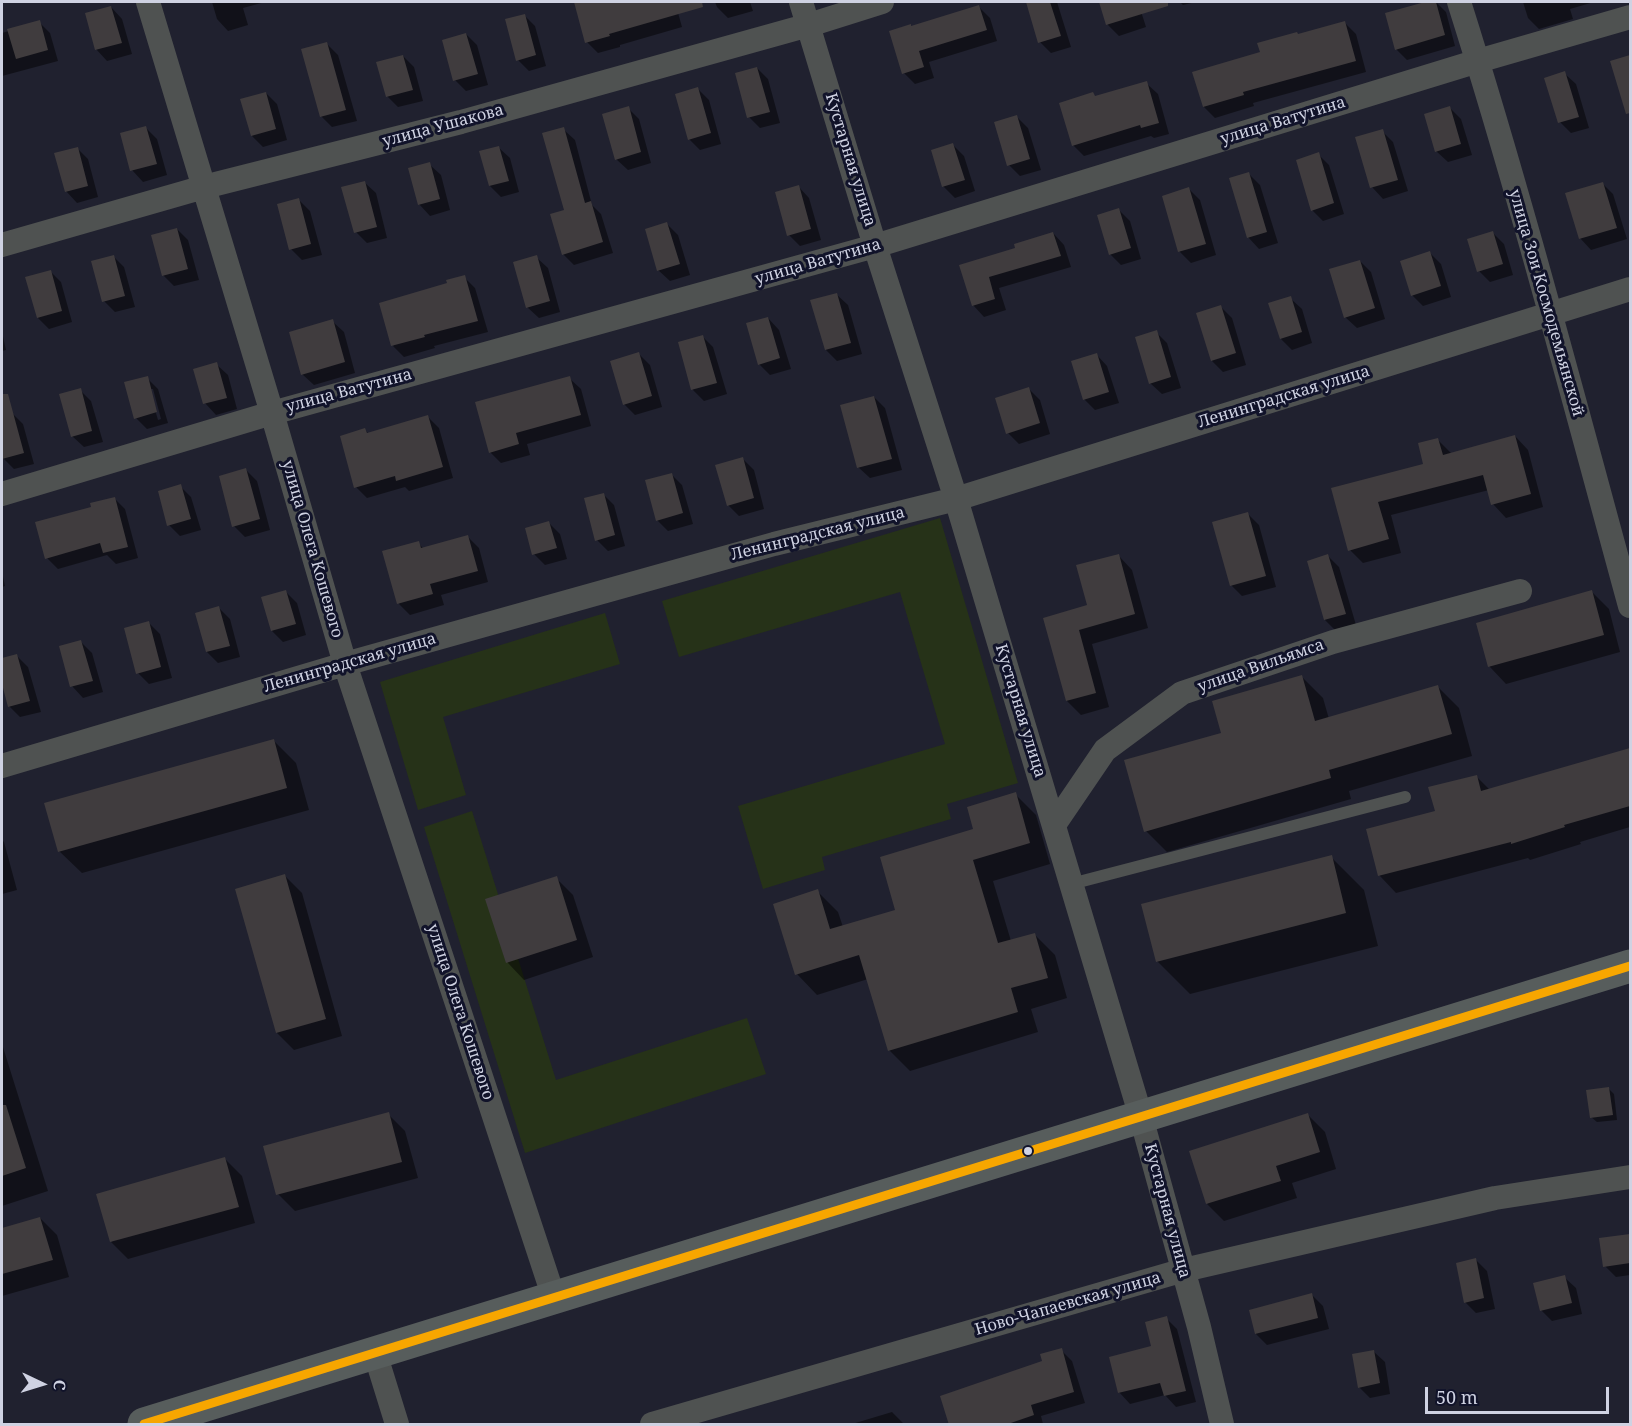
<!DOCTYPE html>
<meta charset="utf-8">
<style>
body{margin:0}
#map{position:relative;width:1632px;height:1426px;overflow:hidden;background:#20212f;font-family:"Noto Serif",serif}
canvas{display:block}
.frame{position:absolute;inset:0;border:3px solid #cfd2e2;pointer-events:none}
.north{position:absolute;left:12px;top:1354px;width:60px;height:60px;-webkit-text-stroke:4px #11132a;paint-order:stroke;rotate:94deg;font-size:16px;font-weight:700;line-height:24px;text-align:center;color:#cfd2e2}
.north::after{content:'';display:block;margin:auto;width:21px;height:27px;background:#cfd2e2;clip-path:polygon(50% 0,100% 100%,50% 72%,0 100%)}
.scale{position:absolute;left:1425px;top:1387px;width:184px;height:27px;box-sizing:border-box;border:3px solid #cfd2e2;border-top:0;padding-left:8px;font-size:18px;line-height:21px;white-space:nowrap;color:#cfd2e2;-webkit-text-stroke:4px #11132a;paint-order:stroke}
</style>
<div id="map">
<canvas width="1632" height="1426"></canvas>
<div class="frame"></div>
<div class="north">С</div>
<div class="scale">50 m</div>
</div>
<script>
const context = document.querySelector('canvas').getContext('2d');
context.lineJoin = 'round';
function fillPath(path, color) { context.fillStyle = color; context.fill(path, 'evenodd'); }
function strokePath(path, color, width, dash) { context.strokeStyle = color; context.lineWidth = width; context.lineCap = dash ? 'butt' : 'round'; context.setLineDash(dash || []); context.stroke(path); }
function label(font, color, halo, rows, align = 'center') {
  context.font = font + ' "Noto Serif",serif'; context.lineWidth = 6; context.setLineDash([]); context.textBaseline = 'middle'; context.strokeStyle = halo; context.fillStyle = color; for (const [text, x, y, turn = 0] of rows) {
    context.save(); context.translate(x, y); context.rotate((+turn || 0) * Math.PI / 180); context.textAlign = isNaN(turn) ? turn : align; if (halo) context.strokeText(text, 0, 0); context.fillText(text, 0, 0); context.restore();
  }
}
const green = new Path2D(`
 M940 518 1018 783 947 804 951 819 822 857 825 870 763 889 738 806 945 744 900 592 679 657 662 601Z
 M605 613 620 664 443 717 466 795 418 810 380 682Z
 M472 811 556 1080 747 1018 766 1074 525 1153 424 827Z`);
const shadow = new Path2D(`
 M212 2H265L243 8 248 25 228 31 217 19Z
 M576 2H675L682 27 620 45V47L598 53 587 42Z
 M715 2H750L753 11 728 18 717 7Z
 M1027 2H1057L1071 47 1051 53 1040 42Z
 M1101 2H1138L1146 27 1119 36 1108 25Z
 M1180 2H1196L1183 5Z
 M1431 2H1436L1446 12 1455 46 1407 60 1396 49 1387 14Z
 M1523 2H1594L1570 9 1573 19 1539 29 1528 18Z
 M111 7 122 19 132 54 107 61 96 49Z
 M979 7 990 18 997 41 929 62 934 78 915 84 904 73 912 28Z
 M524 15 535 26 546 66 529 71 518 60Z
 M39 22 50 33 58 61 2 76V33Z
 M1345 23 1356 34 1366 72 1253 103 1254 106 1215 118 1204 107 1194 73 1261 53 1299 35Z
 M466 34 477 45 488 85 466 91 455 80Z
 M327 44 338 55 357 121 332 127 321 116Z
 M403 56 414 67 423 101 398 107 387 96Z
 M1630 56V108L1624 102 1611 62Z
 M757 68 768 79 780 123 760 128 749 117Z
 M1564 73 1576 84 1589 128 1571 133 1560 122Z
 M1146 83 1158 94 1169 134 1154 138 1151 136 1084 156 1073 145 1096 98Z
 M698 89 709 100 721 144 700 150 689 139Z
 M266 93 277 104 287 140 263 147 252 136Z
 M628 108 639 119 651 163 628 170 616 159Z
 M1450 108 1461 119 1472 155 1448 162 1436 151Z
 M1017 117 1028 128 1041 170 1020 176 1009 165Z
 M146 128 157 139 167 175 143 182 132 170Z
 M563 129 575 140 592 205 601 214 613 253 574 265 563 254 566 211Z
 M1382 131 1393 142 1408 191 1383 199 1372 187Z
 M953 145 964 156 975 191 955 198 943 186Z
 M498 147 510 158 519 192 501 197 490 186Z
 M77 148 88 159 98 197 77 203 66 191Z
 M1318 154 1329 165 1344 214 1323 221 1312 210Z
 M429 164 441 175 450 210 430 216 419 204Z
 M1249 174 1260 185 1278 243 1259 249 1248 237Z
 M364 182 376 193 387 238 367 243 356 232Z
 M1602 183 1613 194 1627 239 1591 250 1580 238Z
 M798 186 809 198 821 240 800 246 789 235Z
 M1189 189 1200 200 1216 255 1191 263 1180 252 1164 197Z
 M299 200 310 211 322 255 302 260 291 249Z
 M1119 210 1130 221 1141 259 1121 265 1110 254Z
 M667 224 678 235 690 275 670 281 658 270Z
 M177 229 188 240 199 280 174 286 163 275Z
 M1492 232 1504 244 1513 275 1490 282 1479 271Z
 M1053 233 1064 245 1071 267 999 288 1006 310 984 317 973 305 961 266 1017 249Z
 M1430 253 1441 264 1451 297 1423 306 1412 295Z
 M113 256 124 267 135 307 115 312 104 301Z
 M536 257 548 268 560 312 539 318 527 307Z
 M1360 261 1371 272 1385 319 1357 328 1345 317Z
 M50 271 61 282 72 322 49 329 38 318Z
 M464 277 475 288 488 332 434 346 435 348 404 357 393 346 449 285Z
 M836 294 848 305 862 354 837 361 826 350Z
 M1290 298 1302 309 1312 343 1292 350 1281 339Z
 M1221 307 1232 318 1246 365 1223 372 1212 361Z
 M768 318 779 330 791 369 770 375 759 364Z
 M332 321 344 332 355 373 314 385 302 374Z
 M2 332 6 350 2 351Z
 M1156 332 1167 343 1181 388 1162 394 1150 383Z
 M702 336 713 347 727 394 704 401 693 390 679 343Z
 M639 354 650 365 662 407 635 415 624 404Z
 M1096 354 1107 366 1119 403 1095 410 1084 399Z
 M216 364 228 375 237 409 216 415 205 403Z
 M147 378 158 389 168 423 147 429 136 418ZM149 389H153L161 419 158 420Z
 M569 378 581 389 591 426 527 444 530 455 501 463 490 452Z
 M1029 389 1040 400 1050 434 1019 444 1008 433Z
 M80 390 91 401 103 442 84 447 72 436Z
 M874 397 885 408 902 470 870 478 858 467Z
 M12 413 23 424 34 464 14 469 3 458 2 454V416Z
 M428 417 439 428 453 478 409 491 405 487 367 498 356 487 365 430 369 434Z
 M1515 436 1528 450 1543 507 1506 518 1493 504 1489 490 1391 515 1401 553 1363 563 1350 550 1333 489 1425 465 1438 440 1452 454Z
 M743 459 754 470 764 509 739 516 728 505Z
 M246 470 257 481 270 530 245 537 234 526Z
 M671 474 682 485 693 524 668 531 657 520Z
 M180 486 191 497 201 530 180 536 169 525Z
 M603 494 614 505 625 546 608 551 597 540Z
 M114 498 125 509 138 558 116 564 107 555 58 569 47 558 93 508Z
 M1248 514 1259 525 1276 587 1242 596 1231 585Z
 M549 523 560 534 567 559 545 565 534 554Z
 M467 536 479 548 488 582 441 595 444 605 410 615 399 604 418 543 424 549Z
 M1118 555 1132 570 1148 628 1092 644 1109 707 1081 715 1067 701 1045 619 1089 606Z
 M1328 556 1339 567 1356 625 1336 631 1325 620Z
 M2 572 5 586 2 587Z
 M286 592 297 603 306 635 283 642 272 631Z
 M1592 592 1609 609 1620 652 1506 684 1490 667 1478 624Z
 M219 608 230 619 240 657 218 663 207 652Z
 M149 623 160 634 172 678 149 684 138 673Z
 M81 642 92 653 103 692 83 698 72 686Z
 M17 656 28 667 41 712 20 717 9 706 2 678V660Z
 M1301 676 1323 698 1329 719 1438 687 1459 708 1472 756 1349 791 1351 799 1167 852 1146 831 1222 734Z
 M274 741 296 763 309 810 82 873 59 851Z
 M1630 749V827L1580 842 1581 844 1530 860 1528 858 1396 893 1380 876 1368 830 1436 812 1476 776 1490 790Z
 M1015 794 1036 815 1050 864 993 881 1011 941 1034 934 1055 955 1067 998 1031 1009 1038 1032 910 1071 889 1050 868 979 817 995 797 974 817 891 838 912 843 927 897 911 975 830Z
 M2 840 4 842 17 890 2 894Z
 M1331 857 1364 890 1378 946 1190 994 1157 961Z
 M285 876 302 893 342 1036 294 1050 277 1033Z
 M556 878 573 895 593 957 524 980 508 963 487 900Z
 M2 1044 48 1191 2 1206Z
 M1609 1089 1614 1094 1617 1120 1597 1122 1591 1117Z
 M388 1114 405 1131 418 1178 295 1211 278 1194Z
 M1308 1115 1325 1132 1336 1169 1292 1183 1297 1198 1224 1221 1207 1204Z
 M225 1159 242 1176 255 1223 128 1259 111 1242Z
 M40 1218 57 1235 69 1277 2 1296V1229Z
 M1630 1235V1275L1616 1277 1605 1266 1601 1239Z
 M1476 1260 1487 1271 1495 1309 1476 1313 1465 1302Z
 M1564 1277 1576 1288 1582 1314 1552 1321 1541 1310Z
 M1312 1295 1323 1306 1329 1329 1267 1345 1256 1334 1251 1311Z
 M1166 1318 1177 1329 1196 1402 1176 1407 1165 1395 1130 1404 1119 1392 1153 1348Z
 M1061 1350 1072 1361 1085 1403 1041 1416 1043 1424H951Z
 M1373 1351 1385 1362 1390 1394 1370 1398 1359 1387Z
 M892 1412 904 1424H852Z`);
const building = new Path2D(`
 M574 2H702L703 7 609 34 610 36 585 43Z
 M1026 2H1050L1061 36 1038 43Z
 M1099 2H1168V6L1106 25Z
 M1425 2H1436L1445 35 1395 50 1385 13Z
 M979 5 987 30 919 51 924 67 902 74 889 31 911 24V26Z
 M111 6 122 43 95 50 85 13Z
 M525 14 536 55 516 61 505 19Z
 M40 20 48 50 16 59 7 29Z
 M1345 21 1356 61 1243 92 1244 95 1203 107 1192 72 1260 52 1257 43 1297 32 1298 34Z
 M466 33 478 74 453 81 442 40Z
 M327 42 346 110 320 117 301 49Z
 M403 55 413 90 386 97 376 62Z
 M1630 55V113L1626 114 1610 61Z
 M757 67 770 112 747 118 735 73Z
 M1565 71 1579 117 1558 123 1544 78Z
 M1147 81 1159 123 1141 128 1140 125 1072 146 1059 103 1093 92 1095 96Z
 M698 87 711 133 688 140 675 94Z
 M266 92 276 129 251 136 240 99Z
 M629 106 641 152 615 160 602 114Z
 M1450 106 1461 144 1435 152 1424 114Z
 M1017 115 1030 159 1007 166 994 122Z
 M146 126 157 164 130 171 120 133Z
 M564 127 585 203 591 201 603 242 562 255 550 214 564 210 542 133Z
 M1383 129 1398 180 1370 188 1355 137Z
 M953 143 965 180 942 187 931 150Z
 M499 146 509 181 489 186 479 151Z
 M78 147 88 186 65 192 54 153Z
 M1319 152 1334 203 1311 211 1296 160Z
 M430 162 440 199 418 205 408 168Z
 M1249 172 1267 232 1247 238 1229 178Z
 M365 181 377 227 354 233 341 187Z
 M1603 182 1617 228 1579 239 1565 193Z
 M799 185 811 229 787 236 775 192Z
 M1189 187 1206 244 1178 252 1162 196Z
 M299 198 311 244 289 250 277 204Z
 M1119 208 1131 248 1109 255 1097 215Z
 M667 222 680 264 657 271 645 229Z
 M177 228 188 269 162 276 151 235Z
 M1493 231 1503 264 1477 272 1467 239Z
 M1053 232 1061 256 989 277 995 299 972 306 959 265 1015 248 1014 244Z
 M1430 251 1441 286 1411 296 1400 261Z
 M114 255 125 296 102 302 91 261Z
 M537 255 550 301 526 308 513 262Z
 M1360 260 1375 308 1344 318 1329 269Z
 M51 270 62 311 37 318 25 277Z
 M465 275 478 321 424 335 425 337 391 346 379 303 447 283 446 280Z
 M837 293 851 343 825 350 810 300Z
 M1291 296 1302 332 1280 339 1268 303Z
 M1221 305 1236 353 1211 361 1196 313Z
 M768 317 780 358 758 365 746 323Z
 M333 319 345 362 301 375 289 332Z
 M1157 330 1171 377 1149 384 1135 337Z
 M703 335 717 383 691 390 678 342Z
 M639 352 652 396 623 405 610 361Z
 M1097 353 1109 392 1083 400 1071 361Z
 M217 362 227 398 203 404 193 369Z
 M148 376 157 412 134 419 124 382Z
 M570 376 581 415 516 433 519 444 489 453 475 402Z
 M1029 387 1040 423 1006 434 995 398Z
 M81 388 92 431 71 437 59 394Z
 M2 394H8L24 453 2 459Z
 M874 396 892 459 857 468 840 405Z
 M428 415 443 467 396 481 395 476 354 488 340 436 365 428 367 433Z
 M1515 435 1531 494 1491 505 1483 475 1378 502 1389 539 1348 551 1331 488 1423 464 1418 443 1438 438 1443 455Z
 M743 457 754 498 727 506 715 465Z
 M246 468 260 519 232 527 219 476Z
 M672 473 683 513 656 521 645 480Z
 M181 484 191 519 167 526 158 491Z
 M604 493 615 535 595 541 584 498Z
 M115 497 128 547 103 553 100 543 45 559 35 522 91 507 90 503Z
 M1248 512 1266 576 1230 586 1212 522Z
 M549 521 557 548 532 555 525 528Z
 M468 535 478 571 430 584 433 594 397 604 382 551 419 541 421 548Z
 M1119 554 1135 614 1079 630 1096 693 1066 701 1043 618 1087 605 1076 565Z
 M1328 554 1346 614 1324 620 1307 561Z
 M286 590 296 624 271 631 261 597Z
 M1592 590 1604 635 1488 667 1476 623Z
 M219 606 230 646 206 652 195 613Z
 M149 621 161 667 136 674 124 628Z
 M81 640 93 681 70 687 59 646Z
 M17 654 30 701 8 707 2 684V658Z
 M1302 675 1315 721 1438 685 1452 734 1329 770 1331 778 1144 832 1124 760 1221 733 1212 701Z
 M274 739 287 788 58 852 44 803Z
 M1630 748V806L1564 825 1565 827 1511 844V842L1378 876 1366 829 1435 811 1428 787 1477 775 1481 791Z
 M1016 792 1030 843 973 860 998 943 1035 933 1048 978 1011 988 1018 1012 888 1051 859 955 795 975 773 904 818 889 830 929 895 910 880 857 973 829 967 807Z
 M1332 855 1346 913 1156 962 1141 904Z
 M285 874 326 1019 276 1033 235 889Z
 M557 876 577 940 506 963 485 899Z
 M1609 1087 1613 1115 1590 1118 1586 1090Z
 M2 1105H6L26 1168 2 1176Z
 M389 1112 402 1162 276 1195 263 1146Z
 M1308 1113 1320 1152 1276 1166 1281 1181 1206 1204 1189 1151Z
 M225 1157 239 1207 110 1242 96 1194Z
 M40 1217 53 1260 2 1274V1228Z
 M1630 1234V1263L1603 1267 1599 1238Z
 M1476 1258 1484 1298 1464 1303 1456 1263Z
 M1565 1275 1572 1303 1540 1311 1533 1283Z
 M1312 1293 1318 1318 1255 1334 1249 1310Z
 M1167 1316 1186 1391 1164 1396 1160 1383 1118 1393 1109 1357 1151 1346 1145 1322Z
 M1062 1348 1074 1392 1031 1405 1034 1415 1005 1425H949L940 1396 1042 1361 1040 1354Z
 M1374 1350 1380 1383 1358 1388 1352 1354Z`);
const lane = new Path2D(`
 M1071 884 1405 797`);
const street = new Path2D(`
 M148 2 272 413 345 664 554 1298
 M801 2 875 246 956 499 1141 1117 1199 1327 1222 1424
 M1459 2C1522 201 1575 405 1630 606
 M2 245 204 187 461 122 809 25 882 2
 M2 494 272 413 875 246 1478 61 1630 17
 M2 766 345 664 774 544 956 499 1630 289
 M1054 825 1105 750 1182 693 1333 642 1520 591
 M375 1353 397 1424
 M652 1424 1184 1270 1495 1198 1630 1177`);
const primary = new Path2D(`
 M144 1424 1630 966`);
const bus1 = new Path2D(`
 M144 1424 1630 966`);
const markers = [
 [1028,1151,5,"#cfd2e2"]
];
const streetNames = [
 ["улица Ватутина",1283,121,-17],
 ["улица Ушакова",443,126,-15],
 ["Кустарная улица",850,160,73],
 ["улица Ватутина",818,262,-16],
 ["улица Зои Космодемьянской",1546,303,74],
 ["улица Ватутина",349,391,-15],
 ["Ленинградская улица",1284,397,-17],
 ["Ленинградская улица",818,534,-14],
 ["улица Олега Кошевого",312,549,74],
 ["Ленинградская улица",350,663,-16],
 ["улица Вильямса",1261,666,-19],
 ["Кустарная улица",1020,711,73],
 ["улица Олега Кошевого",460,1012,72],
 ["Кустарная улица",1167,1211,75],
 ["Ново-Чапаевская улица",1068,1304,-16]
];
fillPath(green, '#263218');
fillPath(shadow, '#0007');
fillPath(building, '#403c3e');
strokePath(lane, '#4f5251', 12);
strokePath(street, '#4f5251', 24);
strokePath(primary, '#575d5c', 33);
strokePath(bus1, '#f7a600', 9);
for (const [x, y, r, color] of markers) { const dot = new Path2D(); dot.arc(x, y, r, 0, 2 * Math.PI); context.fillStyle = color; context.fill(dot); strokePath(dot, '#11132a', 2); }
label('16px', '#cfd2e2', '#11132a', streetNames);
</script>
